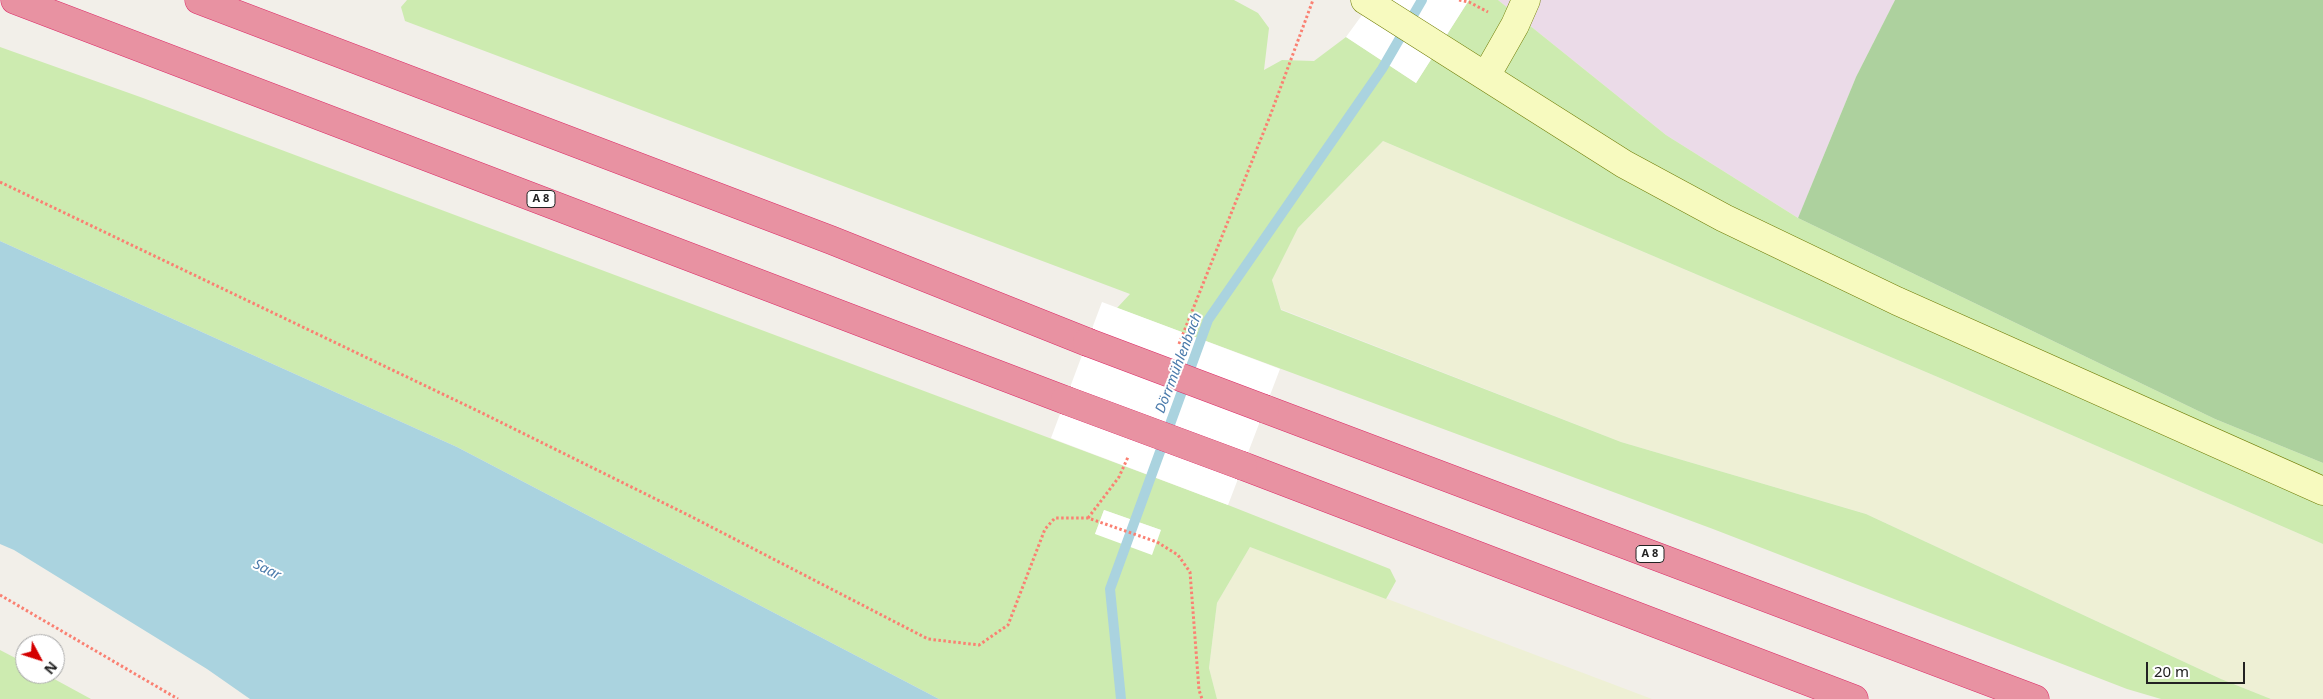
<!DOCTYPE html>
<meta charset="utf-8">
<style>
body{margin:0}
#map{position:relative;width:2323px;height:699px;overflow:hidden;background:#f2efe9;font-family:"Noto Sans",sans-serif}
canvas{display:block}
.north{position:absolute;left:15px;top:634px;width:50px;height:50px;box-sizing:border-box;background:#fff;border:1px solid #a7a7a7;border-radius:50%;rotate:130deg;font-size:14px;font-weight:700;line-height:20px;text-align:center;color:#222}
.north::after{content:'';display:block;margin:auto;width:18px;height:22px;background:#d40000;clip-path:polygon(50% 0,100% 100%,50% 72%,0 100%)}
.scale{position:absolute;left:2146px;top:662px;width:99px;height:22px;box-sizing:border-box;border:2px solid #222;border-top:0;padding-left:6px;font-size:15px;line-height:18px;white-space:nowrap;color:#222;-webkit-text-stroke:4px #fff;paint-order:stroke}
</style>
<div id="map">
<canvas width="2323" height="699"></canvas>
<div class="north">N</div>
<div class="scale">20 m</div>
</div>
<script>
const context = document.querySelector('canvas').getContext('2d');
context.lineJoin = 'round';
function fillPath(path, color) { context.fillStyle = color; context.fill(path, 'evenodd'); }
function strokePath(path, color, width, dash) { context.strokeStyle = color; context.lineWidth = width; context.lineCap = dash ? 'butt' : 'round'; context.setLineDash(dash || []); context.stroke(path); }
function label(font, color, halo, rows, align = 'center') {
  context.font = font + ' "Noto Sans",sans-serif'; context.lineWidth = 4; context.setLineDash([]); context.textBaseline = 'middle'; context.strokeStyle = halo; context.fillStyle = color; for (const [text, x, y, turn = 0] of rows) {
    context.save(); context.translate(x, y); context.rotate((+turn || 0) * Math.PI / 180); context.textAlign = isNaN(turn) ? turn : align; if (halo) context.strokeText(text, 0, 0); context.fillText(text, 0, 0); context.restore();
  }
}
const industrial = new Path2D(`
 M1498 0H1895L1856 77 1798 218 1666 135Z`);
const farmland = new Path2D(`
 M1383 141 1940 378 2323 544V699H2271L2221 679 1866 514 1621 442 1281 309 1272 280 1298 228Z
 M1250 547 1652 699H1217L1209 668 1217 603Z`);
const grass = new Path2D(`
 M407 0H1234L1258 13 1269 28 1264 70 1282 60 1314 61 1346 37 1416 83 1469 0H1498L1666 135 1798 218 2215 419 2323 463V544L1940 378 1383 141 1298 228 1272 280 1281 310 1621 442 1866 514 2221 679 2271 699H2161L2127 689 1713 529 1117 308 1130 294 405 21 401 7Z
 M0 47 143 98 1228 505 1390 569 1396 581 1386 599 1250 547 1217 603 1209 668 1217 699H939L457 447 0 241ZM1104 510 1161 530 1095 534Z
 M0 650 25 663V674H45L91 699H0Z`);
const forest = new Path2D(`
 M1895 0H2323V463L2215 419 1798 218 1856 77Z`);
const water = new Path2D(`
 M0 241 457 447 939 699H250L207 669 14 550 0 544Z`);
const pier = new Path2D(`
 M1373 0H1469L1416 83 1346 37Z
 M1102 302 1280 369 1228 505 1051 438Z
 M1104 510 1161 530 1152 555 1095 534Z`);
const stream = new Path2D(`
 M1121 699 1110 589 1208 320 1382 69 1422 0`);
const path = new Path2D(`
 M1459 0 1469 2 1488 12
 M0 182 478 411 692 517 928 639 979 645 1008 625 1045 529 1055 518H1088L1157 542 1178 555 1190 572 1199 690 1202 699
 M1179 344 1270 116 1313 0
 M1088 518 1119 477 1128 457
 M0 595 178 699`);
const secondary = new Path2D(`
 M1365 0 1624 164 1724 218 1897 301 2323 491
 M1486 76 1515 25 1526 0`);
const highway = new Path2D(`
 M15 0 1065 400
 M199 0 831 240 1087 342
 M1265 409 2035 699
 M1243 466 1854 699`);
const highwayBridge = new Path2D(`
 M1087 342 1265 409
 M1065 400 1243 466`);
const shields = [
 [541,199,28],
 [1650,554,28]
];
const shieldNames = [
 ["A 8",541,199],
 ["A 8",1650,554]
];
const waterNames = [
 ["Dörrmühlenbach",1179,363,-69],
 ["Saar",267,570,26]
];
fillPath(industrial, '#ebdbe8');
fillPath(farmland, '#eef0d5');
fillPath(grass, '#cdebb0');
fillPath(forest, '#add19e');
fillPath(water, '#aad3df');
fillPath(pier, '#fff');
strokePath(stream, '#aad3df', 10);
strokePath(secondary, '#707d05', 29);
strokePath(highway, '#dc2a67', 29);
strokePath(path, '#fa8072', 3, [2.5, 2.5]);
strokePath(secondary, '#f7fabf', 28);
strokePath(highway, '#e892a2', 28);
strokePath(highwayBridge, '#dc2a67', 29, []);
strokePath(highwayBridge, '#e892a2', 28);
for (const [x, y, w] of shields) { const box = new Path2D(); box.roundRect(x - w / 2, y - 8.5, w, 17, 4); context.fillStyle = '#fff'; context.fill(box); strokePath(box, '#222', 1); }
label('bold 11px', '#222', null, shieldNames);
label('italic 14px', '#4a7aab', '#fff', waterNames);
</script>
